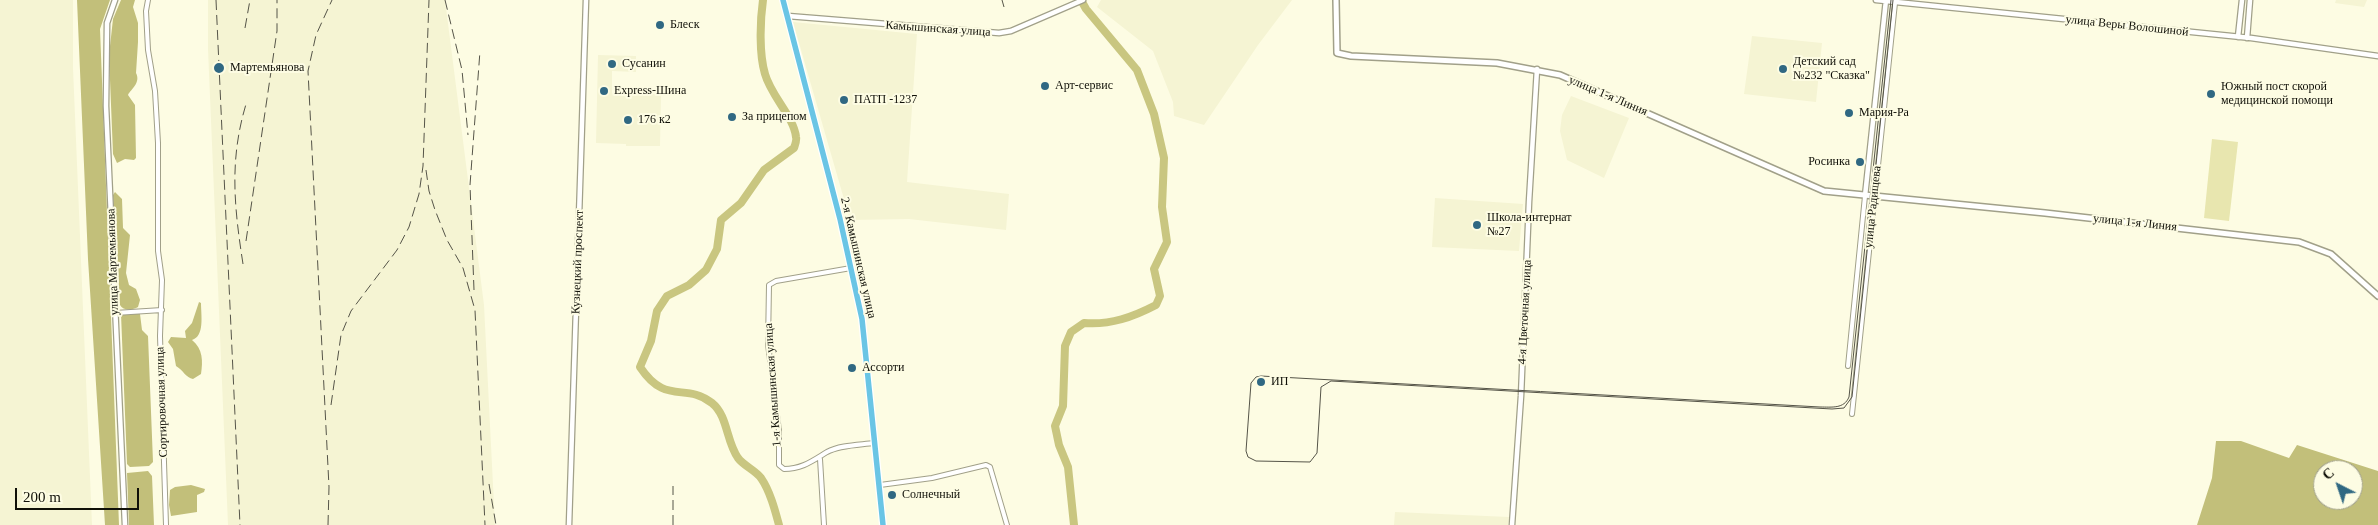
<!DOCTYPE html>
<meta charset="utf-8">
<style>
body{margin:0}
#map{position:relative;width:2378px;height:525px;overflow:hidden;background:#fdfce3;font-family:Georgia,serif}
canvas{display:block}
.north{position:absolute;left:2313px;top:460px;width:50px;height:50px;box-sizing:border-box;background:#fdfce3;border:1px solid #9e9e8b;border-radius:50%;rotate:319deg;font-size:14px;font-weight:700;line-height:20px;text-align:center;color:#101008}
.north::after{content:'';display:block;margin:auto;width:18px;height:22px;background:#306882;clip-path:polygon(50% 0,100% 100%,50% 72%,0 100%)}
.scale{position:absolute;left:15px;top:488px;width:124px;height:22px;box-sizing:border-box;border:2px solid #101008;border-top:0;padding-left:6px;font-size:15px;line-height:18px;white-space:nowrap;color:#101008;-webkit-text-stroke:4px #fdfce3;paint-order:stroke}
</style>
<div id="map">
<canvas width="2378" height="525"></canvas>
<div class="north">С</div>
<div class="scale">200 m</div>
</div>
<script>
const context = document.querySelector('canvas').getContext('2d');
context.lineJoin = 'round';
function fillPath(path, color) { context.fillStyle = color; context.fill(path, 'evenodd'); }
function strokePath(path, color, width, dash) { context.strokeStyle = color; context.lineWidth = width; context.lineCap = dash ? 'butt' : 'round'; context.setLineDash(dash || []); context.stroke(path); }
function label(font, color, halo, rows, align = 'center') {
  context.font = font + ' Georgia,serif'; context.lineWidth = 4; context.setLineDash([]); context.textBaseline = 'middle'; context.strokeStyle = halo; context.fillStyle = color; for (const [text, x, y, turn = 0] of rows) {
    context.save(); context.translate(x, y); context.rotate((+turn || 0) * Math.PI / 180); context.textAlign = isNaN(turn) ? turn : align; if (halo) context.strokeText(text, 0, 0); context.fillText(text, 0, 0); context.restore();
  }
}
const built = new Path2D(`
 M0 0H73V68L92 525H0Z
 M208 0H445L484 305 495 525H228L208 49Z
 M1101 0H1292L1258 45 1204 125 1174 116 1173 102 1153 51 1097 7Z
 M2336 0H2367L2364 7 2335 3Z
 M793 22 917 34 907 182 1009 194 1006 230 909 219 850 220Z
 M1752 36 1822 43 1816 102 1744 94Z
 M598 55 636 56V72L612 71V93L661 94 660 146H626V144L596 143Z
 M1571 96 1629 118 1604 178 1567 160 1560 131 1562 115Z
 M1435 198 1523 204 1519 251 1432 247Z
 M1395 512 1509 517 1508 525H1394Z`);
const green = new Path2D(`
 M2212 139 2238 142 2229 221 2204 218Z`);
const forest = new Path2D(`
 M77 0H110L100 29 119 525H105L88 259Z
 M121 0H135L133 7 138 23V42L136 73C141 83 131 89 128 95L135 105 136 158 134 160 125 159 117 163 113 154 109 55 113 19Z
 M115 192 122 199 123 228 130 235 126 273 129 285 136 289 140 300 138 307C133 310 123 311 120 305L113 195Z
 M199 302 201 303C201 315 205 336 192 340 203 349 203 361 201 374L193 379C186 378 183 370 176 366L173 349 168 342 171 337 186 338 185 331 192 323Z
 M121 314H140L142 330 148 336 153 462 149 466 130 467 127 464Z
 M2216 441H2241L2289 458 2297 445 2378 471V525H2197L2212 478ZM2323 470H2353V500H2323Z
 M148 471 152 476 154 525H129L127 473Z
 M191 485 205 489 204 492 197 495V512L171 516 169 505 170 490 175 487Z`);
const river = new Path2D(`
 M763 0C760 21 759 54 765 74 771 96 794 117 796 137 797 140 795 145 794 148L764 170 741 203 721 220 717 249 706 270 689 285 667 296 657 311 651 341 640 367C666 406 685 382 712 403 728 416 726 441 738 458 744 466 755 470 761 478 770 491 775 510 779 525
 M1074 525 1068 467 1059 445 1055 426 1063 406 1065 346 1071 332 1084 323C1111 325 1133 317 1156 305L1160 296 1154 269 1167 242 1162 207 1164 158 1154 114 1137 70 1086 9 1081 0`);
const minor = new Path2D(`
 M148 0 146 11 148 50 155 91 158 143V251L162 280 160 336 166 525
 M851 268 776 281 769 285 768 344 779 431V465L784 469C802 469 812 461 827 452 840 445 859 445 874 443
 M115 313 162 310
 M1848 366 1865 196
 M1852 414 1895 3
 M820 459 824 525
 M880 485 932 478 986 465 990 467 1007 525`);
const tertiary = new Path2D(`
 M115 0 107 23 106 106 125 525
 M1876 0 2251 38 2378 56
 M788 16 999 33 1011 31 1083 0
 M2238 37 2242 0
 M2247 38 2250 0
 M1865 196 1886 0
 M569 525 586 0
 M1512 525 1521 396 1529 202 1537 69`);
const secondary = new Path2D(`
 M1336 0 1337 53 1351 56 1497 63 1560 75 1824 191 2045 213 2299 242 2331 254 2378 296`);
const primary = new Path2D(`
 M783 0 840 219 862 319 883 525`);
const tram = new Path2D(`
 M1891 0 1849 397C1844 409 1832 407 1820 407L1261 376 1256 377 1251 383 1246 451 1248 457 1256 461 1310 462 1317 453 1321 387 1331 381 1832 409 1844 408 1852 397 1893 0`);
const rail = new Path2D(`
 M216 0 240 525
 M445 0 462 70 468 135
 M1002 0 1004 7
 M245 28 250 0
 M426 170 429 191 435 210 447 240 463 268 475 310 485 525
 M246 241 277 31V0
 M243 264C234 206 229 158 247 101
 M474 290 470 185 480 51
 M331 405 341 335 351 311 397 250 409 227 419 194 423 166 429 0
 M489 484 496 525
 M328 525 329 487 308 71 316 35 332 0
 M673 525V486`);
const markers = [
 [660,25,5,"#306882"],
 [612,64,5,"#306882"],
 [219,68,6,"#306882"],
 [1783,69,5,"#306882"],
 [1045,86,5,"#306882"],
 [604,91,5,"#306882"],
 [2211,94,5,"#306882"],
 [844,100,5,"#306882"],
 [1849,113,5,"#306882"],
 [732,117,5,"#306882"],
 [628,120,5,"#306882"],
 [1860,162,5,"#306882"],
 [1477,225,5,"#306882"],
 [852,368,5,"#306882"],
 [1261,382,5,"#306882"],
 [892,495,5,"#306882"]
];
const poiNames = [
 ["Блеск",670,25],
 ["Детский сад",1793,62],
 ["№232 \"Сказка\"",1793,76],
 ["Сусанин",622,64],
 ["Мартемьянова",230,68],
 ["Арт-сервис",1055,86],
 ["Южный пост скорой",2221,87],
 ["медицинской помощи",2221,101],
 ["Express-Шина",614,91],
 ["ПАТП -1237",854,100],
 ["Мария-Ра",1859,113],
 ["За прицепом",742,117],
 ["176 к2",638,120],
 ["Росинка",1850,162,"right"],
 ["Школа-интернат",1487,218],
 ["№27",1487,232],
 ["Ассорти",862,368],
 ["ИП",1271,382],
 ["Солнечный",902,495]
];
const streetNames = [
 ["улица Веры Волошиной",2127,26,6],
 ["Камышинская улица",938,29,4],
 ["улица 1-я Линия",1608,96,23],
 ["улица Радищева",1873,207,-84],
 ["улица 1-я Линия",2135,223,6],
 ["2-я Камышинская улица",858,258,77],
 ["улица Мартемьянова",113,262,-92],
 ["Кузнецкий проспект",578,262,-88],
 ["4-я Цветочная улица",1525,312,-87],
 ["1-я Камышинская улица",773,385,-94],
 ["Сортировочная улица",162,402,-92]
];
fillPath(built, '#f5f4d3');
fillPath(green, '#e8e6af');
fillPath(forest, '#c2bf7a');
strokePath(river, '#c9c680', 8);
strokePath(minor, '#a1a089', 6);
strokePath(tertiary, '#a1a089', 7);
strokePath(secondary, '#a1a089', 8);
strokePath(primary, '#fff', 8);
strokePath(minor, '#fff', 4);
strokePath(tertiary, '#fff', 4.5);
strokePath(secondary, '#fff', 5);
strokePath(primary, '#6ac5e5', 5.5);
strokePath(tram, '#555448', 1);
strokePath(rail, '#555448', 1, [10, 5]);
for (const [x, y, r, color] of markers) { const dot = new Path2D(); dot.arc(x, y, r, 0, 2 * Math.PI); context.fillStyle = color; context.fill(dot); strokePath(dot, '#fdfce3', 2); }
label('12px', '#101008', '#fdfce3', poiNames, 'left');
label('12px', '#101008', '#fdfce3', streetNames);
</script>
